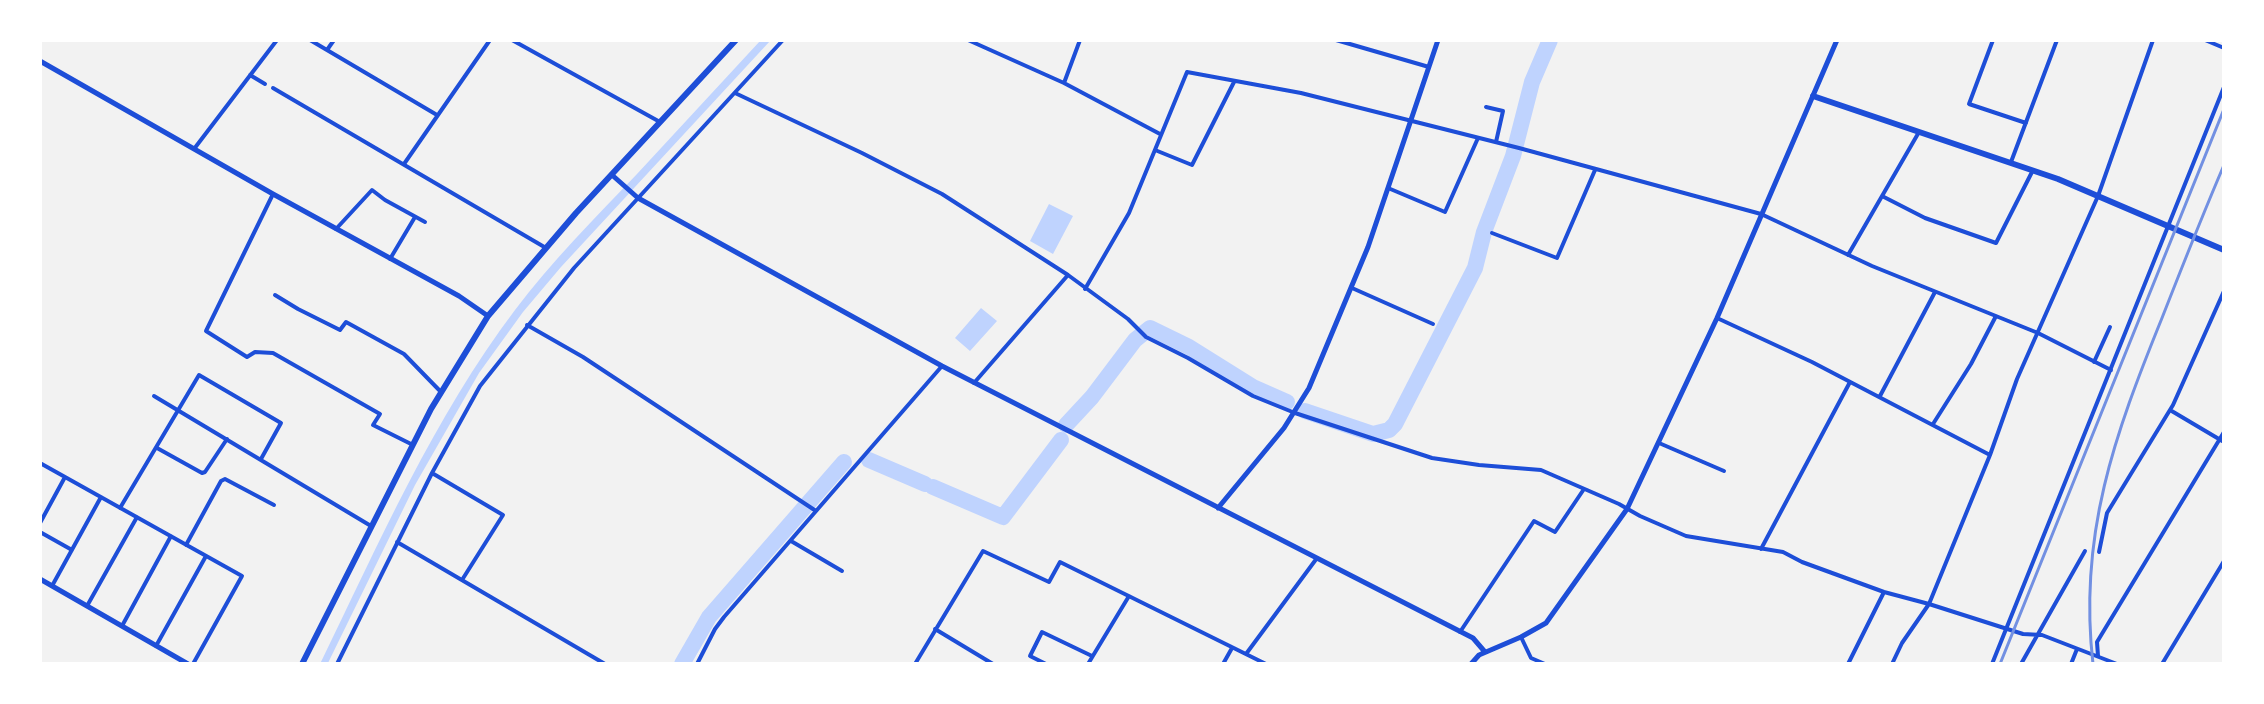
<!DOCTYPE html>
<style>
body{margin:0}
#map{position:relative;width:2264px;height:704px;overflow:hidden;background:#f2f2f2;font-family:"IBM Plex Sans",sans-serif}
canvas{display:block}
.frame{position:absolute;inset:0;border:42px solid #fff;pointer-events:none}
</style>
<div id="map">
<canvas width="2264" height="704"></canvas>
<div class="frame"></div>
</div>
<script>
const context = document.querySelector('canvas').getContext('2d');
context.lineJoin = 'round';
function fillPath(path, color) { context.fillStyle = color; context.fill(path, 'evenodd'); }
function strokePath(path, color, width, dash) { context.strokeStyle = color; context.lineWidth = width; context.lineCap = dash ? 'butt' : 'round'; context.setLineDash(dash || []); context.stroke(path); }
const water = new Path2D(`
 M760 41H770L561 267 523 312 479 373 415 485 328 663 320 664C379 543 434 417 515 310 551 262 595 218 637 174 678 130 719 85 760 41Z
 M1049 204 1073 216 1053 254 1030 241Z
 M981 308 997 321 970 351 955 338Z`);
const river = new Path2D(`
 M1305 411 1373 434 1389 430 1395 424 1475 268 1484 232 1513 156 1532 82 1550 40
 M1066 425 1092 397 1135 340 1150 328 1189 347 1253 387 1287 402
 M869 460 925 484
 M933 487 1003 517 1061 440
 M682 664 709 617 844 462`);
const minor = new Path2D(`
 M310 40 437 115
 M512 40 660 122
 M968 40 1064 83 1160 134
 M1336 40 1429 67
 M1993 40 1969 104 2026 123
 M2205 40 2224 48
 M327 50 334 40
 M250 75 265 84
 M1064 83 1080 40
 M273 88 546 248
 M735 93 862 153 942 194 1068 275 1128 319 1146 337 1188 358 1253 396 1295 413 1432 458 1479 465 1541 470 1619 504 1640 516 1686 536 1783 552 1802 562 1884 592 1929 604 2023 634 2042 635 2117 664
 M1486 107 1503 111 1496 142
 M194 149 277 40
 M1155 150 1192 165 1234 82
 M2011 162 2057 40
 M404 164 490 40
 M40 182V186
 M1388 188 1445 212 1478 138
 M273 194 206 331 247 357 255 352 273 353 380 414 373 425 413 445
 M1882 196 1925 218 1996 243 2033 170
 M336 229 372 190 385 200 425 222
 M1492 233 1557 258 1595 170
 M1848 255 1919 132
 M390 259 415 217
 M1352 288 1433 324
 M1085 289 1129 213 1187 72 1301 93 1519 148 1761 214 1872 266 2038 333 2111 370
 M275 295 298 309 340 330 346 322 404 354 441 392
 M1717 318 1812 362 1990 455
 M527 325 583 357 816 511
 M2094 362 2110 327
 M974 383 1068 275
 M154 396 371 526
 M1880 396 1935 292
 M2170 410 2224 442
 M1933 424 1971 364 1996 316
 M1659 443 1724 471
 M157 448 202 473 205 472 227 439
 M40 463 242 576 193 664
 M432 473 503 515 462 580
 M120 508 199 375 281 423 261 459
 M40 523 65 477
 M40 532 72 550
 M791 541 842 571
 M397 542 605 664
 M186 545 221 481 225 479 274 505
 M1761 549 1850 382
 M2099 552 2107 513 2173 405 2224 291
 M52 586 101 497
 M87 606 137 517
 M122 626 171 536
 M935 629 993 664
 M1460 632 1534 521 1555 532 1584 489
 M1521 637 1531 658 1545 664
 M156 646 206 556
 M1246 654 1317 558
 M2098 656 2097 642 2224 432
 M337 664 432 473 480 386 574 268 783 40
 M697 664 715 629 724 617 942 366
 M915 664 983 551 1049 582 1060 562 1266 664
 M1046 664 1030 656 1042 632 1092 656
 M1088 664 1129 596
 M1223 664 1232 648
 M1848 664 1884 592
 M1892 664 1902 643 1929 604 1990 455 2017 379 2098 196 2153 40
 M1992 664 2224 87
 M2021 664 2085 551
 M2071 664 2077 649
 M2162 664 2224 561`);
const tertiary = new Path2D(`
 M40 61 273 194 459 296 488 316
 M612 175 638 198 942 366 1473 638 1485 652
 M1218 508 1284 428 1309 388 1368 247 1438 40
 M40 579 188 664
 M1471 664 1479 655 1521 637 1546 623 1627 509 1717 318 1837 40`);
const secondary = new Path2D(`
 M1813 96 2058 179 2224 250`);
const primary = new Path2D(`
 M302 664 431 409 488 316 576 213 736 40`);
const rail = new Path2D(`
 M2000 664 2224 109
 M2093 664C2078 535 2115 434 2162 318 2182 267 2202 216 2224 165`);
fillPath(water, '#bfd3fe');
strokePath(river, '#bfd3fe', 16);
strokePath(minor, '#1d4ed8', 4);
strokePath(tertiary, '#1d4ed8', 5);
strokePath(secondary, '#1d4ed8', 6);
strokePath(primary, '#1d4ed8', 6);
strokePath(rail, '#7290e2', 3);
</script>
